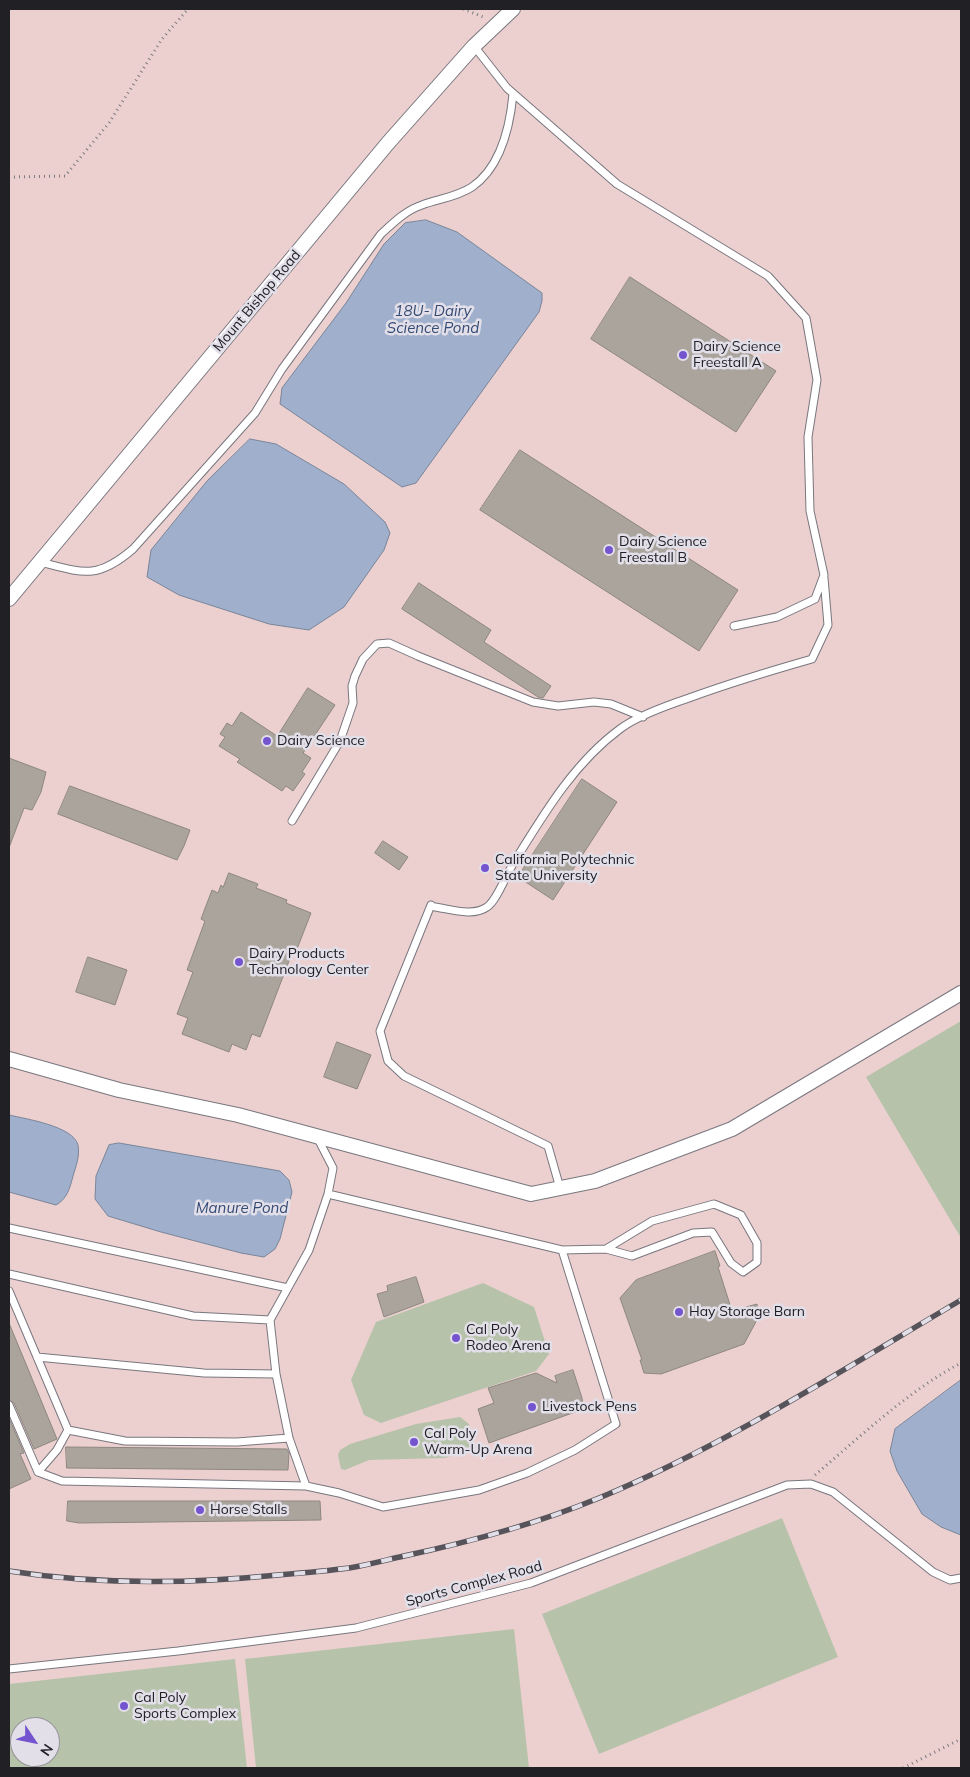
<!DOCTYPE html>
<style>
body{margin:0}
#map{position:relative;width:970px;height:1777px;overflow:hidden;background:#e2dfe9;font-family:Mulish,sans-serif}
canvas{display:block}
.frame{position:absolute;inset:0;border:10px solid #212024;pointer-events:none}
.north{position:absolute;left:10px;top:1717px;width:50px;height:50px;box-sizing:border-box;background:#e2dfe9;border:1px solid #95939a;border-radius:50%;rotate:124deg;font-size:14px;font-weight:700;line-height:20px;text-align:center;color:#212024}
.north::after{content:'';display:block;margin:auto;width:18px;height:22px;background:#7555cf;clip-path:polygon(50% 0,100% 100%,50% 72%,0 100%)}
</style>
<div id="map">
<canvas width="970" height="1777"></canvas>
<div class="frame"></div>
<div class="north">N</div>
</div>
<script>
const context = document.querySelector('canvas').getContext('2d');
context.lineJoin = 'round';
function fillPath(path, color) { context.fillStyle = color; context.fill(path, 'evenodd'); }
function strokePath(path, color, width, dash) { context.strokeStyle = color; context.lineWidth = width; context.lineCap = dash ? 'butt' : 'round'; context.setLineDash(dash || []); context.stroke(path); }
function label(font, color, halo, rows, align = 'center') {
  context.font = font + ' Mulish,sans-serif'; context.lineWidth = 5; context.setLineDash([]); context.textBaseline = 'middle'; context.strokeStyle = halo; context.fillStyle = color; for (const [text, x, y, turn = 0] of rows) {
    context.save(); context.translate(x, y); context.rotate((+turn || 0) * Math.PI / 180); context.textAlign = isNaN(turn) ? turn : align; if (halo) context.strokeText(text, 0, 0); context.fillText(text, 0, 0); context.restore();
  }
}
const education = new Path2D(`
 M9 9H961V1768H9ZM20 1727H50V1757H20Z`);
const green = new Path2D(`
 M961 1021V1238L866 1077Z
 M483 1283 534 1307 549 1354 536 1371 381 1423 364 1415 351 1380 376 1322Z
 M460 1417 469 1424 474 1449 445 1458 369 1460 345 1470 341 1469 338 1455 340 1450 350 1444 416 1424Z
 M782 1518 838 1657 599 1754 542 1614Z
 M514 1629 529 1768H256L245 1659Z
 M235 1659 247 1768H9V1684ZM20 1727H50V1757H20Z`);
const water = new Path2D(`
 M426 220 457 232 542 293V301L539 312 416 483 402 487 280 404 282 388 346 303 384 244 405 223Z
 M250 439 276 444 344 484 385 522 390 533 384 550 344 607 309 630 269 624 179 595 147 577 151 550 207 481Z
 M9 1115C26 1119 73 1126 78 1145 80 1156 76 1166 73 1176 70 1188 67 1199 56 1205L9 1192Z
 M119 1143 280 1171 289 1180 292 1192 280 1239 275 1249 264 1257 241 1253 161 1232 108 1216 95 1199 96 1176 109 1145Z
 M961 1380V1535L941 1527 922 1514 897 1471 890 1451 895 1429Z`);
const building = new Path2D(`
 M630 277 776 371 736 432 591 339Z
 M520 450 738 590 699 651 480 510Z
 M419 583 491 630 484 642 551 686 543 698 538 697 402 609Z
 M308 688 335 705 303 753 311 758 302 772 305 774 293 791 286 786 282 791 237 762 240 759 219 746 225 737 220 734 227 723 232 726 241 712 277 736Z
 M9 758 46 772 41 792 32 810 24 808 10 845Z
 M582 779 617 802 553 900 518 877Z
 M70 786 190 830 184 846 177 860 58 814Z
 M383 841 408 857 399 870 375 853Z
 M229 873 258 884 256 888 287 900 286 903 311 913 295 954 292 953 260 1037 252 1034 246 1050 232 1044 229 1052 182 1034 188 1018 177 1014 193 972 187 970 205 921 201 919 212 890 218 893 221 885 223 887Z
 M88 957 127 970 115 1005 76 992Z
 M337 1042 371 1055 357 1089 324 1077Z
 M715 1251 720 1266 718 1267 732 1311 757 1304 758 1318 744 1344 661 1374 644 1373 640 1360H642L620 1298 636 1280Z
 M416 1277 424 1302 384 1317 377 1294 388 1291 387 1286Z
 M9 1323 57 1439 34 1449 14 1403 9 1400Z
 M573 1370 582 1398 583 1405 578 1411 489 1443 478 1409 494 1403 488 1388 536 1373 557 1383 555 1376Z
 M9 1418 24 1453 20 1454 31 1479 9 1489Z
 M66 1447 287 1449 289 1453 288 1470 67 1468Z
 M68 1501H320L321 1520 79 1523 67 1521Z`);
const path = new Path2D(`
 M463 9 486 18
 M9 177 65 176 109 123 162 39 188 9
 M815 1475C861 1436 908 1391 961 1363
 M903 1768 961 1739`);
const service = new Path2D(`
 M474 46 507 88 617 184 768 276 806 318 817 380 808 437 810 511 824 575 815 599 777 617 734 626
 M40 562C83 573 97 580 133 549L255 413 282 369 381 234C393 223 406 210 422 205 438 199 457 197 472 187 501 167 510 126 513 94
 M292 821 340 741 353 703 352 686 355 676 363 659 377 644 389 643 418 656 533 702 558 706 594 702 611 704 643 717
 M431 905 380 1031 388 1061 404 1076 548 1146 560 1188
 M435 907C450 909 473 917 487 907 497 901 508 870 516 859 545 812 575 762 620 729 637 716 668 705 689 698 730 683 770 671 812 659L828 625 824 578
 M9 1228 288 1288
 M562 1250 606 1249 652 1221 714 1204 741 1215 757 1243V1262L743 1272 731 1263 712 1232 693 1233 632 1256 606 1249
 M9 1274 193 1316 270 1320
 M9 1291 68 1430 125 1441 237 1442 289 1438
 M37 1357 204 1373 276 1374
 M9 1405 38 1472 62 1481 306 1486 289 1438 276 1374 270 1320 309 1250 328 1194 333 1168 317 1137
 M38 1472 57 1450 68 1430
 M306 1486 339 1493 383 1507 479 1490 527 1473 575 1450 616 1424 562 1250 328 1194
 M9 1669 178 1651 356 1628 531 1583 787 1485 811 1484 833 1492 933 1572 950 1580 961 1578`);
const minor = new Path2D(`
 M9 599 388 143 474 46 513 9
 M9 1059 119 1090 238 1115 531 1194 595 1181 732 1129 961 993`);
const rail = new Path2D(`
 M9 1571C98 1585 188 1584 278 1575 302 1573 326 1571 349 1568 367 1565 386 1560 404 1556 470 1542 536 1524 599 1498 724 1446 844 1369 961 1300`);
const markers = [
 [683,355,5,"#7555cf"],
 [609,550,5,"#7555cf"],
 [267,741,5,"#7555cf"],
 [485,868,5,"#7555cf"],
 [239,962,5,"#7555cf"],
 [679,1312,5,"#7555cf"],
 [456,1338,5,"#7555cf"],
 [532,1407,5,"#7555cf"],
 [414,1442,5,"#7555cf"],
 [200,1510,5,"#7555cf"],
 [124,1706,5,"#7555cf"]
];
const streetNames = [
 ["Mount Bishop Road",257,301,-50],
 ["Sports Complex Road",474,1584,-15]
];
const poiNames = [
 ["Dairy Science",693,347],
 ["Freestall A",693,363],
 ["Dairy Science",619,542],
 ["Freestall B",619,558],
 ["Dairy Science",277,741],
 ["California Polytechnic",495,860],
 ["State University",495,876],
 ["Dairy Products",249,954],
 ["Technology Center",249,970],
 ["Hay Storage Barn",689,1312],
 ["Cal Poly",466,1330],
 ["Rodeo Arena",466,1346],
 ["Livestock Pens",542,1407],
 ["Cal Poly",424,1434],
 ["Warm-Up Arena",424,1450],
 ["Horse Stalls",210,1510],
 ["Cal Poly",134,1698],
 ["Sports Complex",134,1714]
];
const waterNames = [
 ["18U- Dairy",433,311],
 ["Science Pond",433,328],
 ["Manure Pond",242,1208]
];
fillPath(education, '#ebd0cf');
fillPath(green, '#b7c2aa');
fillPath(water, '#a0b0cc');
strokePath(water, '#7a859a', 1);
fillPath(building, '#aaa49c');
strokePath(building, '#8e8880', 1);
strokePath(service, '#79767f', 9);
strokePath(minor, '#79767f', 16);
strokePath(path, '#7d7b82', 3, [1, 4]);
strokePath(service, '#fff', 7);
strokePath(minor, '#fff', 14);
strokePath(rail, '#56545a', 5.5);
strokePath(rail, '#e2dfe9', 4, [11]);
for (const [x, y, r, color] of markers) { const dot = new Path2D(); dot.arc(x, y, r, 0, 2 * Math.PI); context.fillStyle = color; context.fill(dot); strokePath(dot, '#e2dfe9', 2); }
label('14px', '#212024', '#e2dfe9', streetNames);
label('14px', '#212024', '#e2dfe9', poiNames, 'left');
label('italic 15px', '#344b74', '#e2dfe9', waterNames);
</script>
